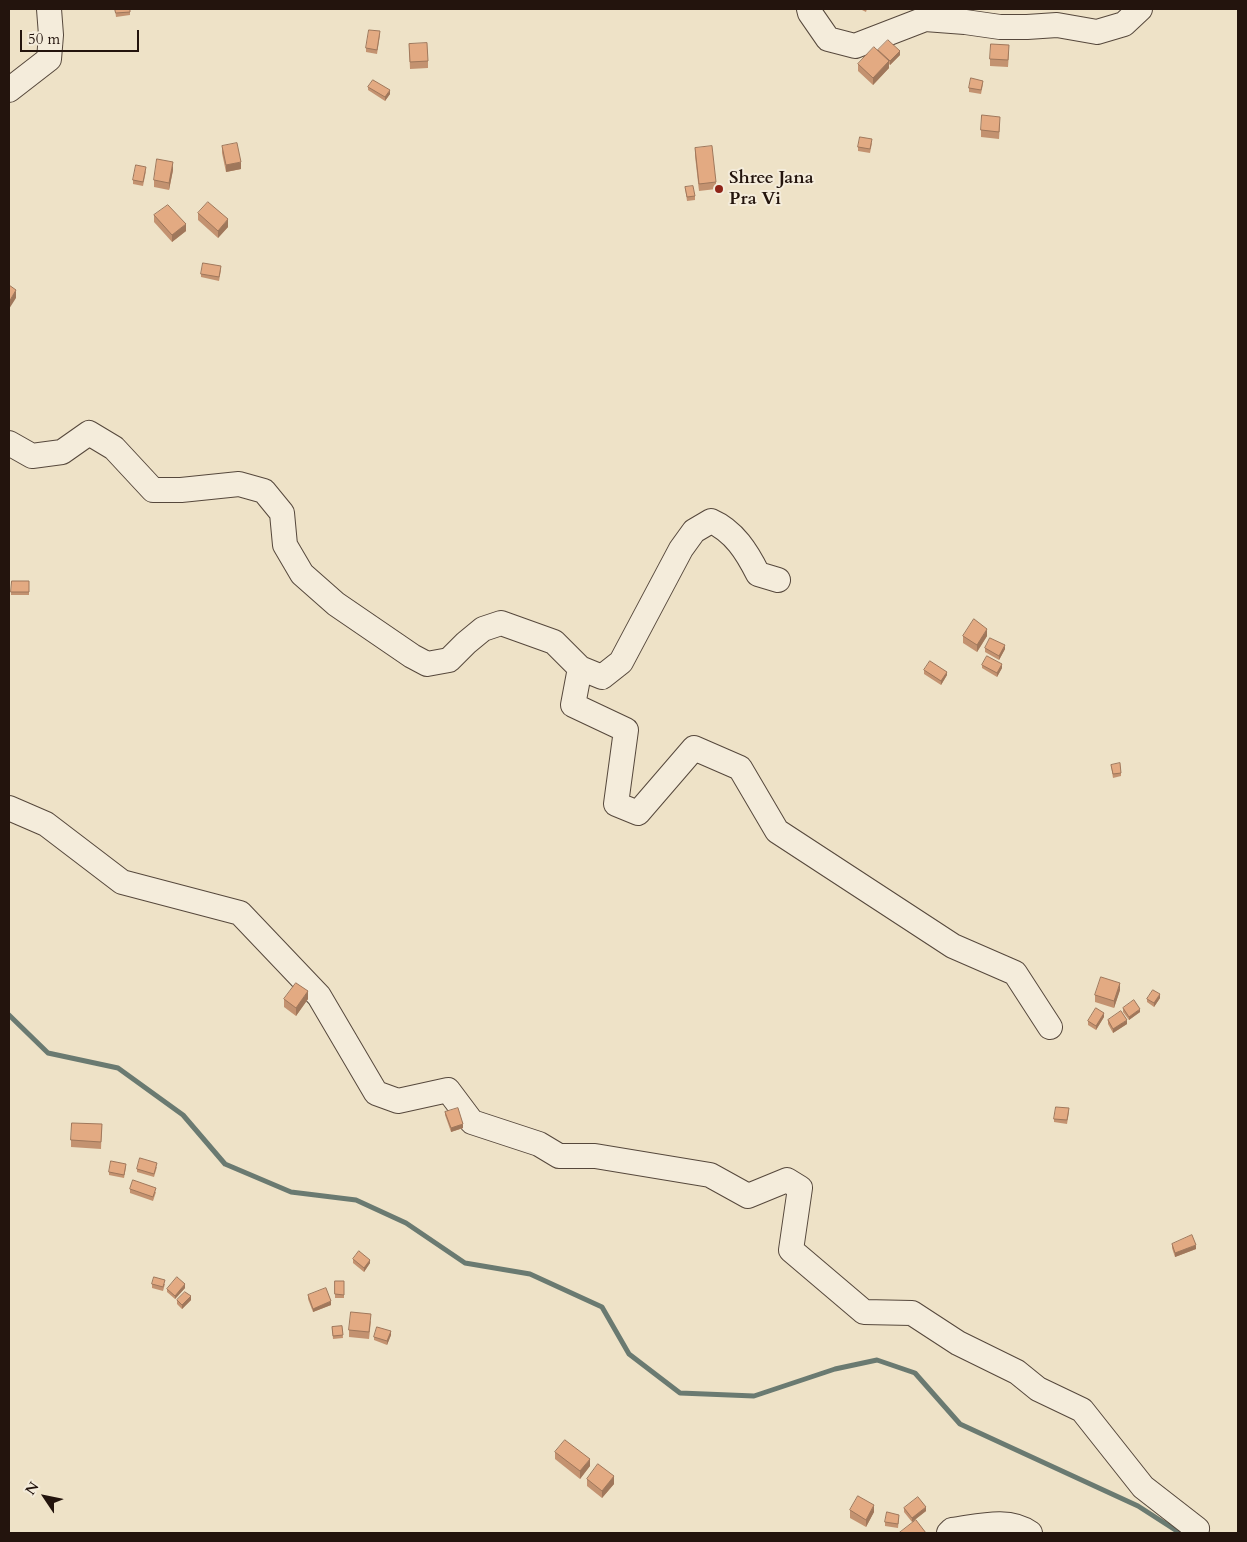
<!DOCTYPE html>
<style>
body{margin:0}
#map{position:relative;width:1247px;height:1542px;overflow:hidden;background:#eee2c7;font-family:Cardo,serif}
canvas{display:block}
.frame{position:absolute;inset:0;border:10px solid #23140d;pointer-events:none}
.north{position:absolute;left:20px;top:1472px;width:50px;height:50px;-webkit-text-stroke:4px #f4ecdb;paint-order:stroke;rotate:304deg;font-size:14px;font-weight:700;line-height:20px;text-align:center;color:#23140d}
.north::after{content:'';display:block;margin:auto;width:18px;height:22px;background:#23140d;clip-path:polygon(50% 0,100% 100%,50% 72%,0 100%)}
.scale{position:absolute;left:20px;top:30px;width:119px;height:22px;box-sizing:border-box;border:2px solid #23140d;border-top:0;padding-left:6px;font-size:15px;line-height:18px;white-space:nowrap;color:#23140d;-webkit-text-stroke:4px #f4ecdb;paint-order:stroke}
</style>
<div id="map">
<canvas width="1247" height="1542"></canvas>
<div class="frame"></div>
<div class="north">N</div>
<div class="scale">50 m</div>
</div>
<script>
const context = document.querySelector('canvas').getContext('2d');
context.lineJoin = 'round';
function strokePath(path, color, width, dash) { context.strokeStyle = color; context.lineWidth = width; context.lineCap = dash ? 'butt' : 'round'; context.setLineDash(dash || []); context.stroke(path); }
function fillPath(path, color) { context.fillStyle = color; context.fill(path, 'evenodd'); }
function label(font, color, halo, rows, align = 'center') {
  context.font = font + ' Cardo,serif'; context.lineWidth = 4; context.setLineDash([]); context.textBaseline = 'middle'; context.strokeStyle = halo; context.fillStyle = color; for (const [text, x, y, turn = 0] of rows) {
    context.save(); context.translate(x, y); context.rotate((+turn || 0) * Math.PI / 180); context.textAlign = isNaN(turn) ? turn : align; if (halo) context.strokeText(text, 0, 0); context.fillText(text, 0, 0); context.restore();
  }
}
const stream = new Path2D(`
 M9 1015 48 1053 118 1068 183 1115 225 1164 291 1192 356 1200 406 1223 465 1263 530 1274 602 1307 629 1354 680 1393 754 1396 835 1369 877 1360 915 1373 960 1424 1138 1506 1180 1533`);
const minor = new Path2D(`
 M809 9 810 13 828 39 855 46 925 19 965 22 1000 27H1027L1057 25 1097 32 1124 24 1140 9
 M9 90 49 59 51 35 49 9
 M9 443 32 456 62 452 89 433 114 448 153 490H181L239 484 264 491 282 513 285 545 302 574 336 604 412 656 427 664 449 660 466 643 483 629 501 623 554 642 580 668 602 677 621 662 681 549 694 531 711 521C734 531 747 552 758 574L778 580
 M580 668 573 705 626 730 616 804 638 813 694 748 740 768 777 831 953 946 1015 973 1050 1027
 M9 808 46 824 122 882 240 913 319 996 376 1093 398 1101 448 1090 472 1122 539 1144 559 1156H595L710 1175 748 1196 787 1180 800 1188 791 1250 864 1312 912 1313 958 1343 1017 1372 1038 1389 1082 1410 1143 1487 1197 1529 1196 1533
 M949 1533 952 1530C977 1527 1008 1517 1030 1533`);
const wall = new Path2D(`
 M115 9H130V15L116 17Z
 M860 9H867L866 12Z
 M380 35 377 54 366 52V48Z
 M409 44 428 61V68L410 69Z
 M878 51 900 55 890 65 889 64V68L873 85 858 71V64Z
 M1009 52 1008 67 990 66V59Z
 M983 84 981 94 969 92V88Z
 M368 87 390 94 385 101 368 90Z
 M1000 124 999 139 981 137V130Z
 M872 143 870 153 858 151V147Z
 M222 146 241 169 226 172 222 153Z
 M695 148 716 182V189L699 191 695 156Z
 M173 170 169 190 154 187V180Z
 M146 171 143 186 133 184V180Z
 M685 187 695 196V200L687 201Z
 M198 213 228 227 218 238 198 220Z
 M154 215 186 231 172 242 154 222Z
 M221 270 219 281 201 277V274Z
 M29 581V595H11V592Z
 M963 636H987L977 652 963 643Z
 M985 648 1005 649 999 660 985 652Z
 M982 665 1002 668 997 677 982 668Z
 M924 670 947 675 941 685 924 674Z
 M1111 765 1121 773V776L1113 778Z
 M1120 990 1114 1008 1095 1002V995Z
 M1160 998 1154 1007 1147 1002V999Z
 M284 999H308L296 1016 284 1007Z
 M1123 1008 1140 1012 1129 1020 1123 1012Z
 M1104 1017 1096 1030 1088 1025V1021Z
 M1108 1020 1127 1024 1113 1033 1108 1024Z
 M445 1112 463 1128 451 1132 445 1115Z
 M1069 1112 1067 1124 1054 1122V1119Z
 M102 1124 101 1149 71 1147V1140Z
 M126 1167 124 1178 109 1175V1172Z
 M157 1167 154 1177 137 1172V1169Z
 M130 1189 156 1192 153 1201 130 1193Z
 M1172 1244 1196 1249 1175 1257 1172 1248Z
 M353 1259 370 1263 364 1272 353 1263Z
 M335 1281H344V1298H335Z
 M152 1284H165L163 1291 152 1288Z
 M185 1288 175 1299 167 1292V1289Z
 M308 1295 331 1305 313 1312 308 1299Z
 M177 1300H191L182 1309 177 1304Z
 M371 1321 369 1339 349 1337V1330Z
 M342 1326 343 1338 333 1339 332 1327Z
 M391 1335 387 1345 374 1340V1337Z
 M555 1452 590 1466 580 1479 555 1459Z
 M587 1479 614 1484 602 1498 587 1486Z
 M904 1508 926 1511 912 1522 904 1512Z
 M850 1510 874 1512 866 1527 850 1518Z
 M899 1518 898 1528 885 1526V1522Z`);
const shadedWall = new Path2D(`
 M900 51V55L890 65V61Z
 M889 61V68L873 85V78Z
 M390 90V94L385 101V97Z
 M173 162V170L169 190V183Z
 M241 162V169L226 172V165Z
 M228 219V227L218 238V231Z
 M186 224V231L172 242V235Z
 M16 290V298L9 309V302Z
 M987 629V636L977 652V645Z
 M1005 645V649L999 660V656Z
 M1002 664V668L997 677V673Z
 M947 672V675L941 685V681Z
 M1120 983V990L1114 1008V1001Z
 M308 991V999L296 1016V1008Z
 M1160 994V998L1154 1007V1003Z
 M1140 1009V1012L1129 1020V1017Z
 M1104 1013V1017L1096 1030V1026Z
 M1127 1020V1024L1113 1033V1029Z
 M463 1124V1128L451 1132V1128Z
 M1196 1245V1249L1175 1257V1253Z
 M370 1260V1263L364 1272V1268Z
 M185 1284V1288L175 1299V1296Z
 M191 1296V1300L182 1309V1305Z
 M331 1301V1305L313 1312V1309Z
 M391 1331V1335L387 1345V1341Z
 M590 1459V1466L580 1479V1471Z
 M614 1476V1484L602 1498V1491Z
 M874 1505V1512L866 1527V1520Z
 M926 1507V1511L912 1522V1518Z`);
const building = new Path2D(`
 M115 9H130V12L116 13Z
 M369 30 380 31 377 50 366 48Z
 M888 40 900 51 890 61 878 50Z
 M427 43 428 61 410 62 409 44Z
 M991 44 1009 45 1008 60 990 59Z
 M874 47 889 61 873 78 858 64Z
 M971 78 983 81 981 90 969 88Z
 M373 80 390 90 385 97 368 87Z
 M982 115 1000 117 999 132 981 130Z
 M860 137 872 139 870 149 858 147Z
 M237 143 241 162 226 165 222 146Z
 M712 146 716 182 699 184 695 148Z
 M157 159 173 162 169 183 154 180Z
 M136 165 146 167 143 182 133 180Z
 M693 186 695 196 687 197 685 187Z
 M208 202 228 219 218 231 198 213Z
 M168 205 186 224 172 235 154 215Z
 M203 263 221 266 219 277 201 274Z
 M9 285 16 290 9 302Z
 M12 581H29V592H11Z
 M974 619 987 629 977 645 963 636Z
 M990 638 1005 645 999 656 985 648Z
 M987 656 1002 664 997 673 982 665Z
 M930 661 947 672 941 681 924 670Z
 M1120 763 1121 773 1113 774 1111 765Z
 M1101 977 1120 983 1114 1001 1095 995Z
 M296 983 308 991 296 1008 284 999Z
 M1153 990 1160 994 1154 1003 1147 999Z
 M1134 1000 1140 1009 1129 1017 1123 1008Z
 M1096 1008 1104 1013 1096 1026 1088 1021Z
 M1121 1011 1127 1020 1113 1029 1108 1020Z
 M1056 1107 1069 1108 1067 1120 1054 1119Z
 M458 1108 463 1124 451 1128 445 1112Z
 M72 1123 102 1124 101 1142 71 1140Z
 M140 1158 157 1163 154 1174 137 1169Z
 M111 1161 126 1164 124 1175 109 1172Z
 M133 1180 156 1188 153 1197 130 1189Z
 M1192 1235 1196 1245 1175 1253 1172 1244Z
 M359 1251 370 1260 364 1268 353 1259Z
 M154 1277 165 1280 163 1287 152 1284Z
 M177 1277 185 1284 175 1296 167 1289Z
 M335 1281H344V1295L335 1294Z
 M326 1288 331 1301 313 1309 308 1295Z
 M185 1292 191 1296 182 1305 177 1300Z
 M351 1312 371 1314 369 1332 349 1330Z
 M342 1326 343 1335 333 1336 332 1327Z
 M377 1327 391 1331 387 1341 374 1337Z
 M565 1440 590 1459 580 1471 555 1452Z
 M598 1464 614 1476 602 1491 587 1479Z
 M858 1496 874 1505 866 1520 850 1510Z
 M918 1497 926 1507 912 1518 904 1508Z
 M887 1512 899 1515 898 1524 885 1522Z
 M916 1520 926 1533H899Z`);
const markers = [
 [719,189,5,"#8f2418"]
];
const poiNames = [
 ["Shree Jana",729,179],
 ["Pra Vi",729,200]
];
strokePath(stream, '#6a7a71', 5);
strokePath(minor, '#56483c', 26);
strokePath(minor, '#f4ecdb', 24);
fillPath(wall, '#c39270');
fillPath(shadedWall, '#9f775b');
fillPath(building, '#e3aa82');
strokePath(building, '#9f775b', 1);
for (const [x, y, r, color] of markers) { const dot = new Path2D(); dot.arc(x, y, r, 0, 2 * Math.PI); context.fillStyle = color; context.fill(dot); strokePath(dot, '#f4ecdb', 2); }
label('bold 18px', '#23140d', '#f4ecdb', poiNames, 'left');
</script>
